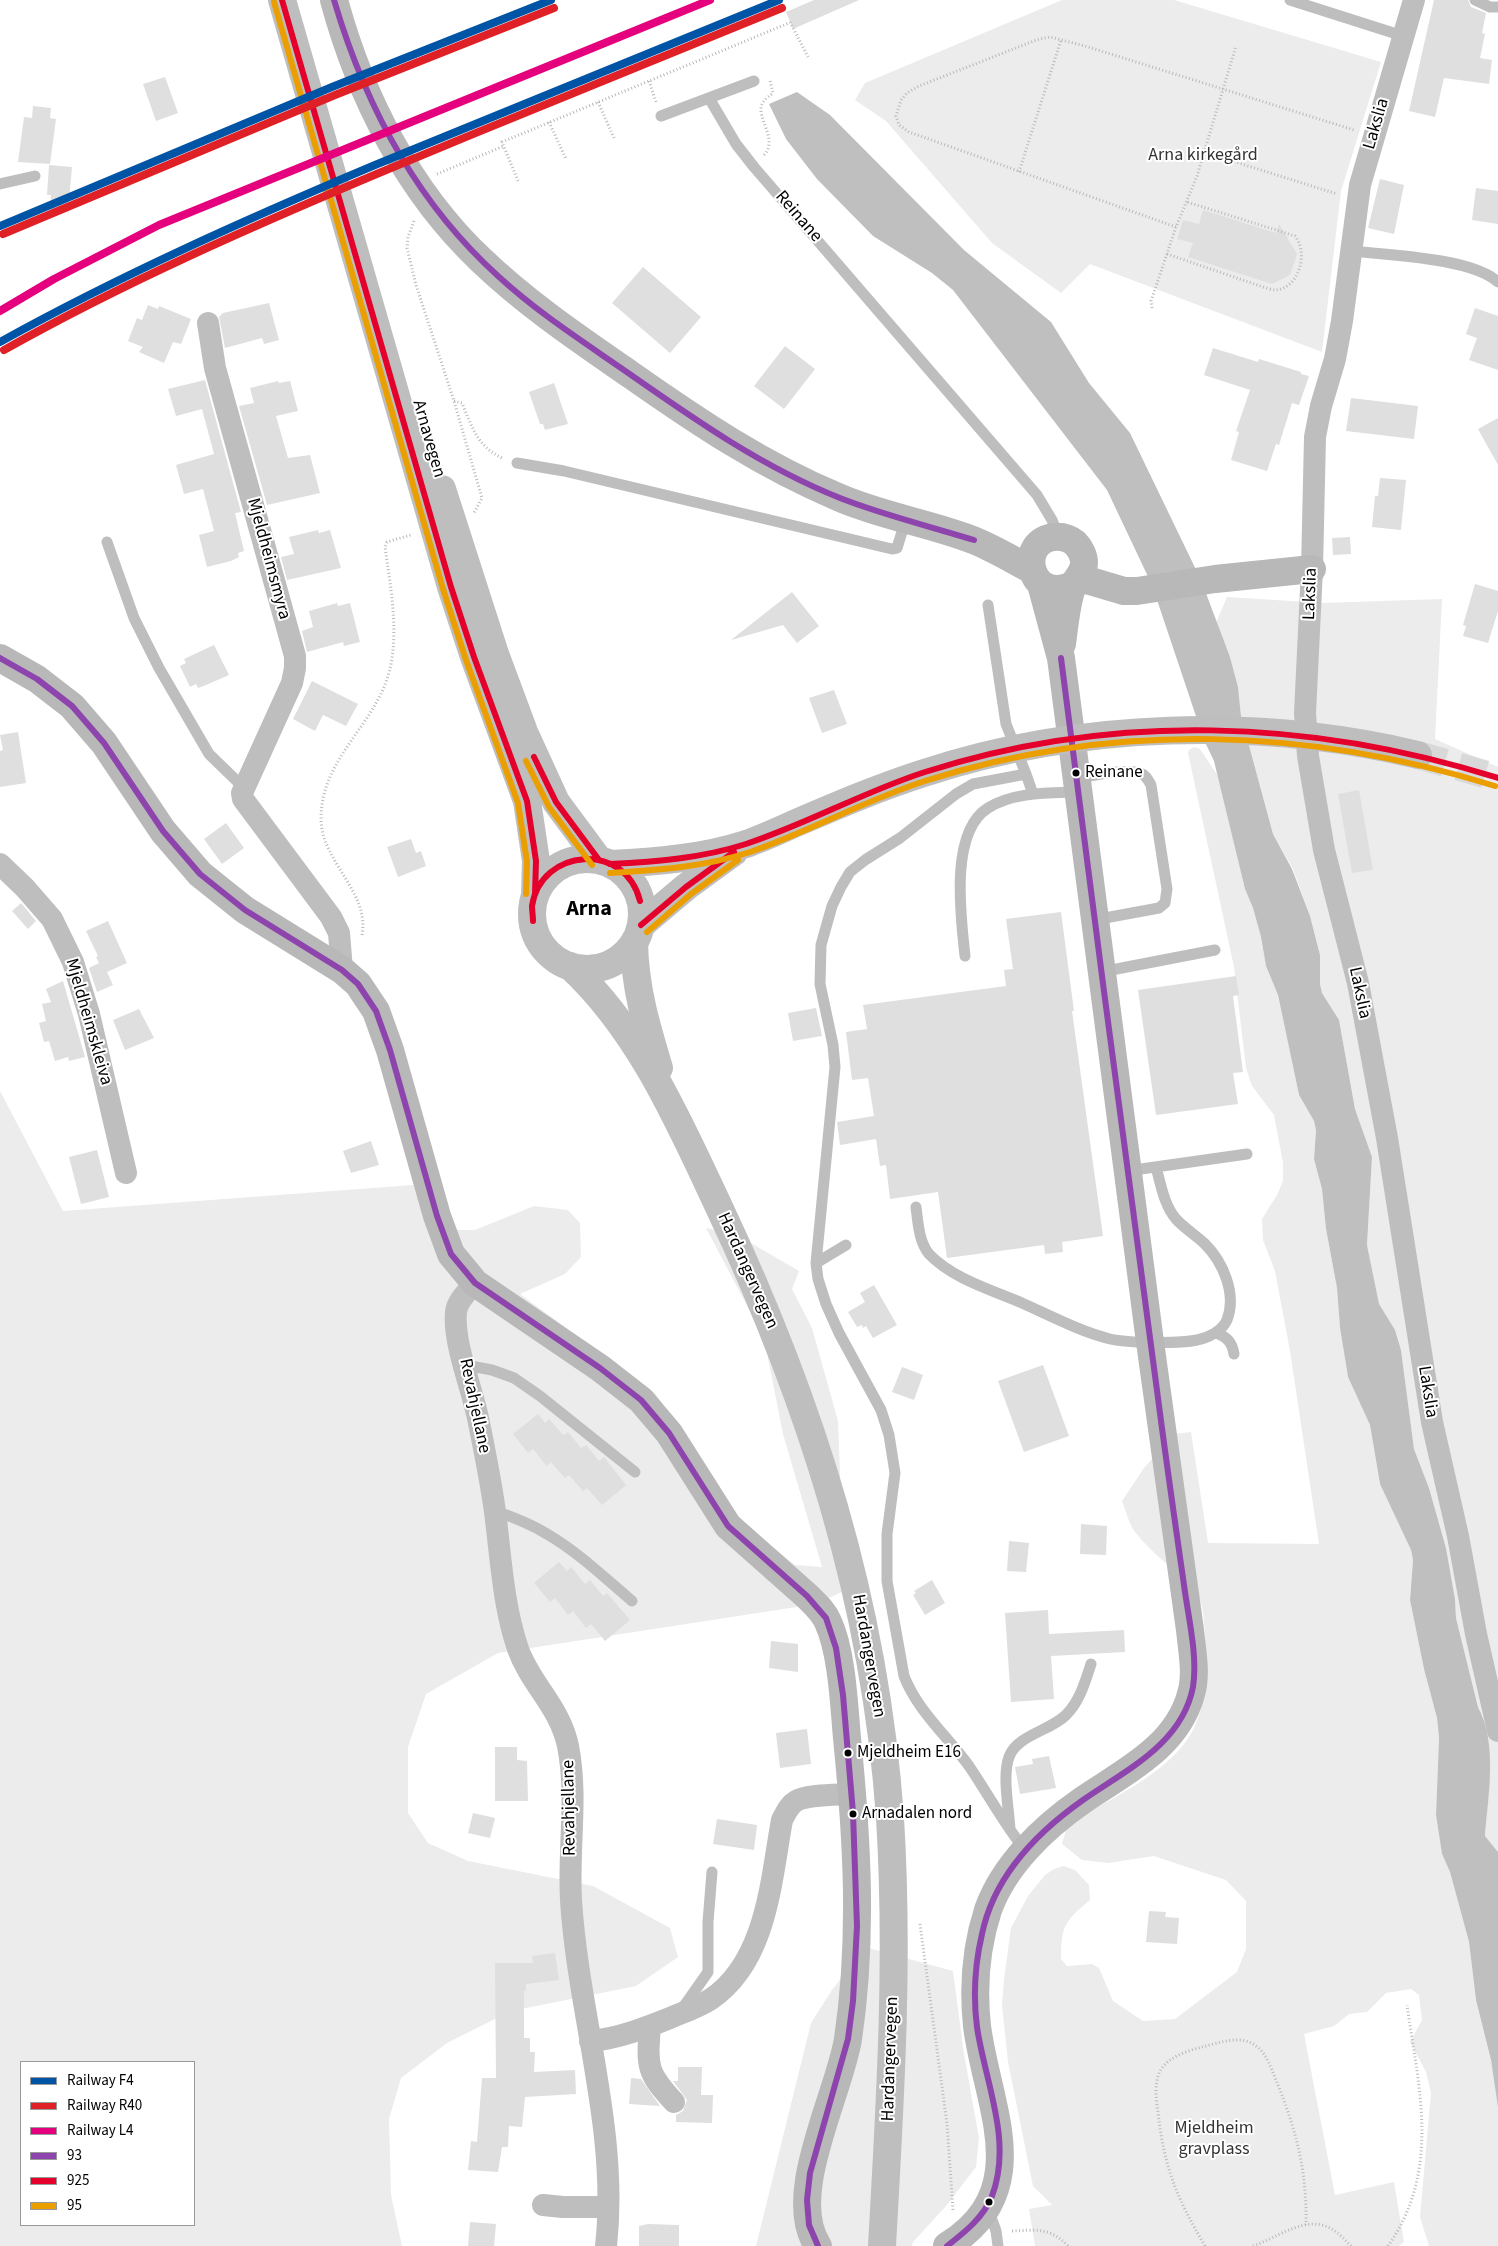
<!DOCTYPE html>
<meta charset="utf-8">
<style>
body{margin:0}
#map{position:relative;width:1498px;height:2246px;overflow:hidden;background:#fff;font-family:"Source Sans 3",sans-serif}
canvas{display:block}
.legend{position:absolute;left:20px;top:2061px;width:175px;height:165px;box-sizing:border-box;background:#fff;border:1px solid #999;margin:0;padding:6px 9px;list-style:none;font-size:15px;color:#000}
.legend li{display:flex;align-items:center;gap:10px;height:25px}
.legend b{width:25px;border:1px solid #999}
</style>
<div id="map">
<canvas width="1498" height="2246"></canvas>
<ul class="legend">
<li><b style="height:6px;background:#0054a6"></b>Railway F4</li>
<li><b style="height:6px;background:#df2027"></b>Railway R40</li>
<li><b style="height:6px;background:#e5007d"></b>Railway L4</li>
<li><b style="height:6px;background:#8e44ad"></b>93</li>
<li><b style="height:6px;background:#e4002b"></b>925</li>
<li><b style="height:6px;background:#eb9e00"></b>95</li>
</ul>
</div>
<script>
const context = document.querySelector('canvas').getContext('2d');
context.lineJoin = 'round';
function fillPath(path, color) { context.fillStyle = color; context.fill(path, 'evenodd'); }
function strokePath(path, color, width, dash) { context.strokeStyle = color; context.lineWidth = width; context.lineCap = dash ? 'butt' : 'round'; context.setLineDash(dash || []); context.stroke(path); }
function label(font, color, halo, rows, align = 'center') {
  context.font = font + ' "Source Sans 3",sans-serif'; context.lineWidth = 4; context.setLineDash([]); context.textBaseline = 'middle'; context.strokeStyle = halo; context.fillStyle = color; for (const [text, x, y, turn = 0] of rows) {
    context.save(); context.translate(x, y); context.rotate((+turn || 0) * Math.PI / 180); context.textAlign = isNaN(turn) ? turn : align; if (halo) context.strokeText(text, 0, 0); context.fillText(text, 0, 0); context.restore();
  }
}
const green = new Path2D(`
 M1062 0H1174L1381 62 1341 191 1322 352 1090 264 1061 293 992 243 886 121 855 100 865 83Z
 M1227 597 1323 603 1442 599 1435 739 1498 767V1852L1485 1836 1489 1787 1483 1716 1478 1707 1456 1618 1455 1599 1446 1548 1429 1488 1414 1449 1401 1350 1395 1330 1379 1305 1367 1245 1372 1157 1355 1109 1339 1020 1322 993 1320 984V955L1310 916 1293 869 1273 834 1241 716 1238 687 1230 657 1216 623Z
 M1194 747 1200 749 1218 776 1245 889 1253 908 1261 937 1266 966 1278 995 1299 1095 1314 1121 1316 1130 1314 1159 1322 1189 1326 1229 1337 1288 1340 1328 1348 1377 1370 1425 1380 1484 1411 1550 1413 1560 1410 1600 1424 1669 1437 1718 1439 1738 1436 1815 1442 1854 1450 1872 1469 1942 1476 2000 1491 2060 1498 2099V2246H1429L1420 2217 1431 2093 1426 2072 1410 2042 1422 2020 1419 1995 1411 1989 1386 1993 1367 2012 1349 2014 1334 2026 1304 2034 1335 2195 1394 2182 1404 2242 1399 2246H1035L1029 2209 1052 2205 1033 2186 1008 2062 1002 2005 1004 1979 1011 1928 1028 1896 1045 1875 1054 1869 1064 1866 1075 1870 1089 1885 1090 1900C1065 1921 1061 1925 1061 1959L1067 1966 1092 1964 1099 1968 1113 2001 1143 2021 1175 2019 1237 1972 1246 1949V1901L1226 1880 1154 1856 1108 1863 1082 1860 1062 1844 1068 1823C1108 1800 1173 1772 1194 1728 1206 1703 1206 1677 1205 1650 1205 1636 1205 1605 1197 1594 1179 1571 1153 1556 1135 1532 1129 1524 1126 1511 1122 1501L1144 1468 1174 1434 1191 1432 1208 1543 1319 1544 1290 1351 1275 1271 1263 1240 1262 1219 1277 1195 1283 1181V1163L1274 1115 1252 1086 1246 1068 1234 967 1188 753 1189 750Z
 M0 1091 63 1211 440 1183 454 1230H475L534 1206 568 1210 580 1223 581 1257 565 1274 520 1294 655 1393 741 1521 795 1565 822 1567 783 1434 764 1338 706 1228 737 1235 799 1271 792 1289 812 1328 838 1421 841 1500 859 1584 816 1604 498 1653 426 1694 408 1747V1813L428 1843 468 1861 593 1886 670 1928 678 1957 636 1986 511 2011 447 2043 401 2078 389 2119 391 2195 402 2246H0ZM21 2062H194V2225H21Z
 M865 1947 953 1971 964 2054 979 2138 976 2167 946 2206 913 2242 912 2246H756L811 2023 832 1990Z`);
const water = new Path2D(`
 M797 92 830 115 964 250 1051 322 1089 383 1130 433 1201 580 1230 657 1238 687 1241 716 1273 834 1292 869 1310 916 1320 955V984L1322 993 1339 1020 1355 1109 1372 1157 1367 1245 1379 1304 1395 1330 1401 1350 1414 1449 1429 1488 1446 1548 1455 1599 1456 1618 1478 1707C1498 1744 1488 1796 1485 1836L1498 1852V2107L1491 2060 1476 2000 1469 1942 1450 1872 1442 1854 1436 1815 1439 1738 1437 1718 1424 1669 1410 1600 1413 1560 1411 1550 1380 1484 1370 1425 1348 1377 1340 1328 1337 1288 1326 1229 1322 1189 1314 1159 1316 1130 1314 1121 1299 1095 1278 995 1266 966 1261 937 1253 908 1245 889 1214 761 1204 740 1152 585 1107 490 953 290 932 273 873 236 817 179 786 139 769 104Z`);
const building = new Path2D(`
 M814 0H859L793 29 786 12Z
 M1434 0H1468L1471 7 1486 13 1482 33 1485 34 1480 58 1492 60 1489 84 1444 78 1435 117 1409 111Z
 M165 77 178 113 156 121 143 84Z
 M33 106 51 108 50 118 56 119 50 164 18 162 24 117 32 118Z
 M49 165 72 167 68 212 50 210 51 195H47Z
 M1380 179 1404 185 1394 234 1368 228Z
 M1476 188 1498 191V224L1472 220Z
 M1203 210 1276 233 1279 224 1297 254 1290 275 1272 284 1188 257 1193 243 1177 239 1183 220 1199 224Z
 M643 267 701 317 670 353 612 303Z
 M269 303 279 340 264 344 262 338 225 348 219 317 223 313Z
 M148 305 158 309 159 306 191 319 181 344 173 342 164 363 139 352 143 347 128 341 137 318 142 320Z
 M1475 308 1498 316V370L1469 360 1477 338 1466 334Z
 M785 346 815 369 784 409 754 386Z
 M1213 348 1258 362 1259 359 1301 372V374L1309 376 1299 405 1292 403 1279 445 1276 444 1267 471 1231 460 1239 432 1236 431 1250 390 1204 375Z
 M205 380 241 512 235 513 244 551 238 553 239 557 231 561 207 567 199 535 214 531 203 489 184 494 176 465 214 454 202 409 176 416 168 389Z
 M278 381 279 383 290 381 298 411 276 416 288 458 310 455 320 493 267 505 239 406 254 403 250 388Z
 M554 383 568 424 545 430 543 424H540L529 392Z
 M1351 398 1418 406 1414 439 1346 431Z
 M1498 418V465L1478 429Z
 M1380 478 1406 480 1401 530 1372 527 1375 496H1378Z
 M318 530 319 533 330 530 341 568 287 580 281 557 294 554 289 537Z
 M1350 537 1351 554 1333 555 1332 538Z
 M1475 584 1498 591V611L1488 643 1463 636 1466 626 1463 625Z
 M792 592 819 626 797 643 783 625 731 640Z
 M337 603 338 606 350 603 360 642 344 646 343 642 307 652 302 631 313 627 309 611Z
 M214 645 229 675 206 685 198 688 196 684 190 687 180 666 186 663 184 659Z
 M312 681 358 704 346 726 323 715 315 731 293 719Z
 M834 690 847 724 822 733 809 698Z
 M18 732 26 783 0 787V751L3 750 0 735Z
 M1359 790 1373 870 1352 873 1338 794Z
 M226 823 244 848 222 864 204 839Z
 M411 839 416 853 421 851 426 866 398 877 387 847Z
 M21 903 36 921 28 929 12 911Z
 M1061 912 1074 1011H1072L1103 1236 1062 1242 1063 1252 1045 1254 1044 1245 947 1258 938 1192 890 1199 886 1165 880 1166 876 1139 840 1145 837 1122 874 1116 868 1078 852 1080 846 1032 867 1029 863 1005 1006 986 1004 970 1013 969 1006 919Z
 M108 921 127 963 107 972 113 985 97 992 89 968 99 963 96 957 98 956 86 931Z
 M1236 976 1239 995 1233 996 1243 1072 1233 1073 1238 1104 1156 1115 1138 990Z
 M63 981 85 1057 69 1061 68 1057 55 1061 49 1041 44 1042 39 1023 46 1021 42 1004 51 1002 46 989Z
 M816 1008 822 1036 793 1041 788 1013Z
 M139 1009 154 1038 125 1050 113 1020Z
 M371 1141 379 1165 351 1173 343 1151Z
 M97 1150 109 1197 81 1204 69 1157Z
 M874 1285 897 1325 873 1338 866 1326 863 1328 862 1325 857 1327 848 1312 865 1302 860 1293Z
 M1043 1365 1069 1436 1024 1452 998 1381Z
 M902 1367 923 1375 914 1400 892 1392Z
 M538 1414 545 1423 549 1419 563 1435 568 1432 581 1448 586 1445 599 1461 604 1457 626 1485 602 1505 587 1488 583 1491 569 1475 565 1478 551 1462 547 1466 533 1449 528 1453 513 1434Z
 M1081 1524 1107 1526 1106 1555 1080 1554Z
 M1009 1541 1029 1543 1026 1572 1007 1571Z
 M559 1562 567 1571 571 1567 585 1584 590 1580 603 1596 607 1593 630 1620 605 1641 591 1624 586 1628 573 1611 568 1615 555 1598 550 1602 534 1583Z
 M932 1580 945 1603 925 1615 913 1595 916 1593 914 1591Z
 M1048 1610 1049 1634 1124 1630 1125 1652 1051 1656 1054 1699 1011 1702 1005 1613Z
 M771 1641 798 1644V1672L769 1668Z
 M807 1729 811 1764 780 1768 776 1733Z
 M495 1747H517V1760L527 1761 528 1801H495Z
 M1049 1756 1056 1788 1020 1794 1015 1767 1033 1764 1032 1759Z
 M473 1813 495 1818 490 1838 468 1833Z
 M717 1819 757 1825 754 1850 713 1844Z
 M1149 1911 1166 1912 1165 1917 1179 1918 1177 1944 1146 1942Z
 M555 1953 559 1980 526 1984V1991H524V2038H530V2052H535L534 2072 575 2070 576 2094 525 2097 522 2127 509 2126 508 2147H502L498 2172 468 2170 471 2141 477 2142 482 2078H496L495 1963H533L532 1956Z
 M678 2067H702L701 2095H713L712 2123 676 2122V2115L683 2111 687 2100 673 2081H678Z
 M631 2078 641 2079 660 2106 629 2104Z
 M470 2222 496 2224 494 2246H468Z
 M648 2224 679 2225V2246H639V2226Z`);
const highwayTunnel = new Path2D(`
 M1418 755 1498 778`);
const path = new Path2D(`
 M790 22 808 57
 M649 81 656 102
 M598 102 614 138
 M549 122 566 159
 M1204 152 1337 194
 M764 155C780 138 752 115 764 101 766 98 770 96 773 93L770 80
 M1019 172 1061 40
 M437 174 504 146
 M518 181 502 142 789 23
 M414 221 408 237 407 248 416 285 454 401 482 498 474 513
 M1176 227 909 132 899 125 896 116 901 100 907 93 919 86 1039 39 1050 37 1085 46 1354 130
 M1167 254 1263 287C1267 288 1272 290 1275 290 1299 289 1309 253 1295 236L1187 202
 M1152 308 1151 301 1176 227 1197 176 1236 46
 M454 401 462 403C472 427 477 446 502 458
 M362 935C370 892 321 861 321 819 321 764 364 734 384 687 402 645 391 591 385 547L387 542 411 535
 M920 1924 947 2124 953 2210
 M1012 2231C1036 2230 1050 2227 1068 2246
 M1205 2246C1177 2198 1164 2168 1158 2112 1156 2099 1154 2084 1160 2071 1168 2057 1187 2051 1202 2047 1219 2043 1241 2034 1256 2046 1268 2054 1272 2072 1278 2085 1297 2133 1307 2172 1306 2225
 M1253 2246C1277 2238 1305 2215 1330 2228 1338 2232 1345 2240 1351 2246
 M1388 2246C1441 2170 1419 2090 1407 2005`);
const lane = new Path2D(`
 M1290 0 1403 36
 M1475 0 1490 7H1498
 M709 98 736 144 754 167 1037 495 1052 520 1058 536
 M661 116 754 81
 M0 184 35 176
 M1351 251C1388 255 1472 258 1498 282
 M517 463 564 471 892 549 897 548 906 519
 M107 542 134 618 159 668 209 754 243 787
 M988 605 1006 724 1026 774
 M1077 778C1093 776 1126 768 1140 773 1146 775 1148 780 1151 785L1167 889 1165 903 1159 908 1094 920
 M965 956C961 918 949 832 988 808 1013 792 1048 793 1077 792
 M1101 972 1215 950
 M1127 1171 1247 1154
 M916 1207C918 1223 919 1242 929 1254 953 1279 992 1290 1022 1303 1051 1316 1079 1331 1110 1339 1128 1343 1178 1344 1197 1340 1208 1338 1222 1331 1227 1320 1237 1294 1223 1262 1205 1244 1196 1235 1185 1229 1176 1219 1164 1205 1161 1185 1156 1167
 M816 1263 846 1245
 M1216 1333C1227 1337 1232 1342 1234 1354
 M465 1365 492 1370 514 1378 540 1396 635 1472
 M495 1511C513 1517 531 1524 547 1534 578 1552 605 1578 632 1601
 M1010 1830C1009 1809 1002 1776 1009 1757 1017 1735 1050 1731 1066 1715 1080 1701 1085 1682 1091 1664
 M1025 1850C1004 1824 988 1794 969 1766 947 1736 917 1710 904 1676L887 1581V1534L895 1473 889 1435 881 1410 839 1333 826 1304 818 1279 816 1263 835 1067 833 1045 820 984 821 945 832 906 841 887 850 872 865 860 900 838 956 794 973 784 1026 774 1033 794
 M682 2009 708 1972V1922L712 1872
 M988 2209 996 2231 998 2246`);
const street = new Path2D(`
 M1414 0 1360 185 1342 321 1335 359 1321 406 1315 437 1312 569 1305 713 1308 756 1324 850 1358 983 1387 1138 1432 1422 1458 1536 1476 1634 1498 1731
 M208 323 215 368 295 656V668L292 683 242 793 243 799 331 917 339 933 342 970
 M0 864 25 888 52 919 73 962 89 1014 126 1173
 M475 1283C468 1291 457 1301 456 1312 453 1344 473 1390 479 1423 485 1453 491 1482 495 1512 501 1558 503 1605 518 1649 531 1685 560 1707 568 1746 578 1797 568 1848 571 1900 578 2014 619 2131 606 2246
 M650 2026C647 2066 646 2072 674 2102
 M590 2041C617 2039 645 2028 670 2018 684 2012 699 2007 711 1999 767 1961 771 1880 782 1820 786 1813 789 1805 796 1801 808 1794 838 1795 852 1794
 M543 2205 563 2207H608`);
const secondary = new Path2D(`
 M334 0C360 96 408 191 481 260 527 304 579 339 631 375 698 422 762 465 838 497 881 516 929 523 973 540 993 548 1013 560 1032 570
 M1080 578 1124 591H1137L1215 579 1312 569
 M1062 644C1064 629 1067 596 1074 584 1078 576 1084 573 1084 563 1084 556 1080 548 1075 543 1069 538 1061 536 1053 537 1014 544 1032 607 1074 584
 M0 658 37 679 72 706 104 743 163 831 200 874 245 910 342 970 358 984 376 1011 390 1050 437 1216 451 1254 475 1283 600 1368 641 1400 669 1433 728 1526 807 1596C815 1604 824 1612 828 1622 842 1652 844 1705 847 1738 857 1838 863 1938 848 2039 839 2095 784 2196 818 2246
 M947 2246C1037 2190 987 2106 977 2026 973 1988 976 1947 988 1910 1004 1865 1044 1827 1083 1800 1124 1772 1177 1747 1191 1694 1197 1674 1192 1651 1190 1630L1150 1342 1061 658 1041 584`);
const primary = new Path2D(`
 M634 943C635 988 646 1025 659 1068
 M570 966C640 1031 679 1122 719 1207 811 1402 875 1602 890 1818 899 1961 890 2104 882 2246`);
const highway = new Path2D(`
 M282 0 451 587 474 657 527 801 536 861 535 894
 M442 489 495 654 524 732 556 802 599 860
 M532 914a55 55 0 1 1 110 0a55 55 0 1 1-110 0Z
 M610 864C655 862 703 858 746 844 763 838 780 830 796 823 838 805 880 787 924 773 1079 722 1259 717 1418 755
 M641 925 686 887 734 852`);
const bus1 = new Path2D(`
 M334 0C365 105 416 202 498 276 536 311 579 339 621 368 691 417 760 466 840 498 883 515 929 526 974 540
 M0 658 37 679 72 706 104 743 163 831 200 874 245 910 342 970 358 984 376 1011 390 1050 437 1216 451 1254 475 1283 600 1368 641 1400 669 1433 728 1526 807 1596 826 1618 836 1648 843 1695 853 1813 857 1926 853 2001 848 2039 810 2173 807 2200 809 2225 818 2246
 M947 2246C965 2232 983 2218 992 2196 1013 2141 985 2082 977 2027 973 1996 975 1964 982 1934 994 1876 1036 1833 1083 1800 1126 1770 1182 1744 1193 1687 1198 1656 1188 1616 1184 1585 1175 1522 1166 1460 1158 1398 1124 1151 1093 905 1061 658`);
const bus2 = new Path2D(`
 M282 0 451 587 474 657 527 801 536 861 535 894
 M534 757 556 802 599 860
 M610 864C656 862 702 858 746 844 807 824 863 792 925 772 1113 712 1311 719 1498 778
 M533 921C533 916 532 910 532 906 541 848 625 841 640 901
 M641 925 686 887 734 852`);
const bus3 = new Path2D(`
 M274 2 443 589 466 660 518 803 527 862 526 894
 M526 761 549 807 592 865
 M610 873C657 870 705 867 750 852 811 831 867 799 928 780 1116 721 1309 728 1495 786
 M647 932 691 894 738 860`);
const rail1 = new Path2D(`
 M0 226 332 87 551 0
 M0 342C121 275 247 219 375 165 509 109 644 55 779 0`);
const rail2 = new Path2D(`
 M3 234 335 95 554 8
 M4 350C125 282 251 227 379 173 513 117 648 63 782 8`);
const rail3 = new Path2D(`
 M0 311 54 279 159 225 710 0`);
const markers = [
 [1076,773,4.5,"#000"],
 [848,1753,4.5,"#000"],
 [853,1814,4.5,"#000"],
 [989,2202,4.5,"#000"]
];
const busNames = [
 ["Reinane",1085,773],
 ["Mjeldheim E16",857,1753],
 ["Arnadalen nord",862,1814]
];
const streetNames = [
 ["Lakslia",1377,124,-74],
 ["Reinane",798,217,49],
 ["Arnavegen",428,439,74],
 ["Mjeldheimsmyra",268,559,75],
 ["Lakslia",1311,594,-88],
 ["Lakslia",1359,993,78],
 ["Mjeldheimskleiva",88,1022,74],
 ["Hardangervegen",747,1271,66],
 ["Lakslia",1427,1392,81],
 ["Revahjellane",474,1406,78],
 ["Hardangervegen",868,1656,80],
 ["Revahjellane",570,1808,-91],
 ["Hardangervegen",891,2059,-88]
];
const parkNames = [
 ["Arna kirkegård",1203,156],
 ["Mjeldheim",1214,2129],
 ["gravplass",1214,2150]
];
const districtNames = [
 ["Arna",589,910]
];
fillPath(green, '#ececec');
fillPath(water, '#bfbfbf');
fillPath(building, '#dfdfdf');
strokePath(highwayTunnel, '#d9d9d9', 28, [28, 14]);
strokePath(path, '#b9b9b9', 3, [1, 2.5]);
strokePath(lane, '#bebebe', 11);
strokePath(street, '#bebebe', 22);
strokePath(secondary, '#b8b8b8', 28);
strokePath(primary, '#bebebe', 28);
strokePath(highway, '#bebebe', 28);
strokePath(bus1, '#8e44ad', 6);
strokePath(bus2, '#e4002b', 6);
strokePath(bus3, '#eb9e00', 6);
strokePath(rail1, '#0054a6', 8);
strokePath(rail2, '#df2027', 8);
strokePath(rail3, '#e5007d', 8);
for (const [x, y, r, color] of markers) { const dot = new Path2D(); dot.arc(x, y, r, 0, 2 * Math.PI); context.fillStyle = color; context.fill(dot); strokePath(dot, '#fff', 2); }
label('17px', '#000', '#fff', busNames, 'left');
label('18px', '#000', '#fff', streetNames);
label('18px', '#333', '#fff', parkNames);
label('bold 22px', '#000', '#fff', districtNames);
</script>
